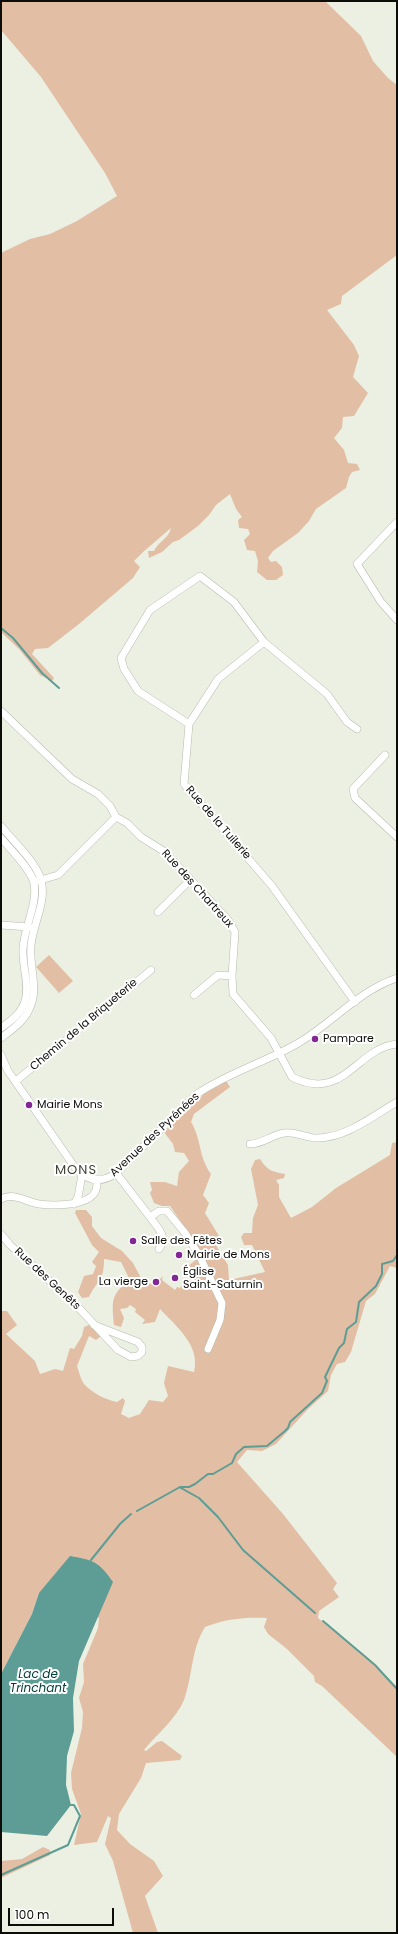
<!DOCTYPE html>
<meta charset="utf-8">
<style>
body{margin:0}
#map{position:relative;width:398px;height:1934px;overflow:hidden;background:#ebf0e2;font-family:Poppins,sans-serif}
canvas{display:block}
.frame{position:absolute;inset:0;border:2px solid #0c0d09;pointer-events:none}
.scale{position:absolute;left:8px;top:1908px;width:106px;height:18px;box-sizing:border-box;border:2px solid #0c0d09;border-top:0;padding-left:5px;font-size:12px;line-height:14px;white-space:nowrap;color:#0c0d09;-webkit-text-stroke:3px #fff;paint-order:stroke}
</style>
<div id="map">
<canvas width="398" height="1934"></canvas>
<div class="frame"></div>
<div class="scale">100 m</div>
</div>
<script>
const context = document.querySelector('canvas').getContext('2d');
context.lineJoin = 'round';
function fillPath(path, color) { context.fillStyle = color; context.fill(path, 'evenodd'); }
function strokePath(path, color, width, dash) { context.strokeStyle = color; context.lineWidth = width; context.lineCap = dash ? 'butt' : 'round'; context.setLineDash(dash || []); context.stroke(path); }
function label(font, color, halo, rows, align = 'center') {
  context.font = font + ' Poppins,sans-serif'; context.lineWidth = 4; context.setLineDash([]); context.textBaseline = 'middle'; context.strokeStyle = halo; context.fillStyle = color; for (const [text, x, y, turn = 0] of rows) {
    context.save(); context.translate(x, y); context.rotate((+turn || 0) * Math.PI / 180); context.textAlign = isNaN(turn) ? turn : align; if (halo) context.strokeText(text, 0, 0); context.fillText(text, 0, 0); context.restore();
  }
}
const green = new Path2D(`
 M1 1H325L361 36 373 61 388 78 397 85V255L342 296 341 304 327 310 354 345 359 356 353 377 368 393 354 416 343 417 342 428 334 438 344 450 348 463 357 464 360 470 352 472 349 477 346 488 316 509 309 521 298 533 273 551 268 558 271 562 276 561 282 567 283 575 276 580H267L257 572 258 561 255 551 247 550 244 540 250 534 248 529 239 528 238 520 242 517 236 509 230 494 216 505 209 515 198 526 179 540 173 542 162 552 149 558 148 551H154C159 541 169 538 171 528L143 552 134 561 140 567 133 578 79 624 48 648 35 649 32 654 54 678 52 681 40 675 19 649 1 632V253L30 239 50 234 77 221 117 196 105 173 41 77 1 30Z
 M49 955 73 981 59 993 36 967Z
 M226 1081 230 1087 194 1114 191 1122C202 1140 198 1156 211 1174L203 1195 209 1203 205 1213 219 1236 214 1242 228 1265 229 1280 265 1272 252 1245H244L241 1237 244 1233H252L253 1218 258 1205 251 1169 255 1160 260 1159C267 1170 272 1172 285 1174L284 1178 276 1180 279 1185V1197L291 1218 312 1207 336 1188 390 1155 392 1143 397 1142V1268L390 1266 375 1294 366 1301 351 1352 345 1362 337 1364 331 1375 328 1391 308 1409 276 1444 262 1451 247 1450 237 1462 283 1514 337 1583 333 1589 339 1597 319 1611 318 1618 366 1656 397 1687V1757L322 1686 315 1682 314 1676 287 1649 268 1634 264 1627 267 1618C245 1617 225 1619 205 1627 191 1649 193 1675 184 1700 176 1719 157 1734 144 1750L146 1751 157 1742 162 1741 182 1756 180 1760 146 1763 141 1778 119 1814 117 1830 130 1844 154 1861 163 1876 145 1896 158 1933H133L113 1861 105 1844 111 1818 108 1816 97 1842 74 1845 81 1814 72 1789 71 1773 82 1728 83 1712 79 1698 84 1682 83 1664 98 1628 99 1618 39 1593 32 1614 1 1674V1311H7L17 1325 6 1334 35 1361 40 1374 55 1369 63 1371 70 1348 74 1349 82 1336 84 1327 89 1325 101 1336 96 1340 89 1336 77 1366C79 1372 81 1380 84 1384 92 1393 106 1400 117 1402L123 1398 125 1401 121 1414 129 1418 140 1414 149 1400 163 1402 168 1396 164 1383 168 1366 194 1372C201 1346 176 1326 160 1309L155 1322 142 1324 145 1320 135 1312 136 1309 130 1305 127 1308 120 1309 124 1318 121 1327 114 1325C112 1301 110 1295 130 1280L121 1262 104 1259C104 1281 98 1279 89 1297L82 1298 78 1292 84 1276 93 1274 96 1266 92 1262 99 1252 92 1245 75 1213 76 1210H86L92 1217V1226L101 1238 122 1251 133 1263 141 1278 154 1286 163 1276 162 1280 175 1290 177 1287 180 1288 191 1273 187 1267 198 1258 183 1225 170 1206H162L154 1203 150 1193 152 1190 150 1182H165L177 1186 179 1172 189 1161 184 1153 175 1152 173 1144 164 1132 204 1094Z
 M43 1847 50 1850V1855L1 1878V1861L22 1859Z`);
const water = new Path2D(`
 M70 1556C94 1560 99 1562 113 1582L79 1661 73 1698 74 1731 67 1756 66 1785 71 1805 47 1836 1 1832V1674L32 1614 39 1593Z`);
const stream = new Path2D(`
 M1 628 13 638 42 673 59 688
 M181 1488 199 1498 218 1517 243 1550 315 1613
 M137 1511 180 1487H189L195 1484 208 1474H213L232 1463 236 1454 244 1447 267 1446 285 1431 288 1428 290 1422 322 1393 327 1381 325 1377 339 1348 344 1343 347 1329 356 1322 359 1302 376 1286 382 1274V1264L393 1261 397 1255
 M91 1560 120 1524 131 1514
 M323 1621 375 1665 397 1689
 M1 1875 68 1845 80 1816 74 1805H71`);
const minor = new Path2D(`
 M397 522 357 564 381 602 397 620
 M264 642 218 679 189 724 184 784 272 886 355 1002
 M1 711 72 779 98 794 110 806 116 817 127 823 141 837 165 852 228 920 235 932 232 976 233 994 271 1038 292 1077C344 1103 356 1048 397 1044
 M189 724 138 691 124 669 121 658 150 610 200 576 234 602 264 642 327 694 347 722 357 729
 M385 755 353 789 355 798 397 837
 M1 826C13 841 36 862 41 880 47 901 33 924 31 945 29 965 38 987 31 1005 26 1020 13 1029 1 1038
 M1 838C10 849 31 869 34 883 38 904 24 927 23 949 22 966 30 985 25 1001 21 1014 12 1020 1 1028
 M37 881 58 875 116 817
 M158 912 190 880
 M1 925 29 927
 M194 995 218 975 232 976
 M1 1055 8 1071 76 1169C88 1181 101 1184 116 1173L197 1094C229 1072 267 1062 300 1042 333 1022 360 990 397 978
 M16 1081 151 970
 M250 1144C263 1144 271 1135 284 1133 295 1131 306 1138 317 1138 346 1138 373 1116 397 1102
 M116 1173 150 1217 159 1211H167L185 1233 199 1255 222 1303 220 1320 208 1349
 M1 1199C14 1192 26 1202 39 1204 53 1206 88 1206 95 1192 97 1189 97 1184 97 1180
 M74 1204 78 1197 82 1175
 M150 1217C158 1229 168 1235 159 1249
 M1 1234 10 1245 75 1304 118 1350 131 1357 138 1356 142 1352V1347L138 1342 94 1325`);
const markers = [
 [315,1039,4,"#822895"],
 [29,1105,4,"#822895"],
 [133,1241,4,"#822895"],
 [179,1255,4,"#822895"],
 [175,1278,4,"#822895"],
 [156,1282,4,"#822895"]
];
const streetNames = [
 ["Rue de la Tuilerie",218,823,49],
 ["Rue des Chartreux",197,889,48],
 ["Chemin de la Briqueterie",84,1025,-40],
 ["Avenue des Pyrénées",155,1135,-43],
 ["Rue des Genêts",47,1279,43]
];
const poiNames = [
 ["Pampare",323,1039],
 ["Mairie Mons",37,1105],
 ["Salle des Fêtes",141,1241],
 ["Mairie de Mons",187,1255],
 ["Église",183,1272],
 ["Saint-Saturnin",183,1285],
 ["La vierge",148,1282,"right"]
];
const waterNames = [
 ["Lac de",38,1675],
 ["Trinchant",38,1689]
];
const quarterNames = [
 ["MONS",76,1171]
];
fillPath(green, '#e2bea5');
fillPath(water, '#5d9d95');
strokePath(stream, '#5d9d95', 2);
strokePath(minor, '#b6bbad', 8);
strokePath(minor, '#fff', 7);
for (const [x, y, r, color] of markers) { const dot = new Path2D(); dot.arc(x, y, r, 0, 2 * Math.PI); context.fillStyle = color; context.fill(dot); strokePath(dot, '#fff', 1.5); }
label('11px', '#0c0d09', '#fff', streetNames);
label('11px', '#0c0d09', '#fff', poiNames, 'left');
label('italic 12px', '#03413c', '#fff', waterNames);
context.letterSpacing = '1px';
label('13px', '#3f4237', '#fff', quarterNames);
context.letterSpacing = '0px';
</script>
